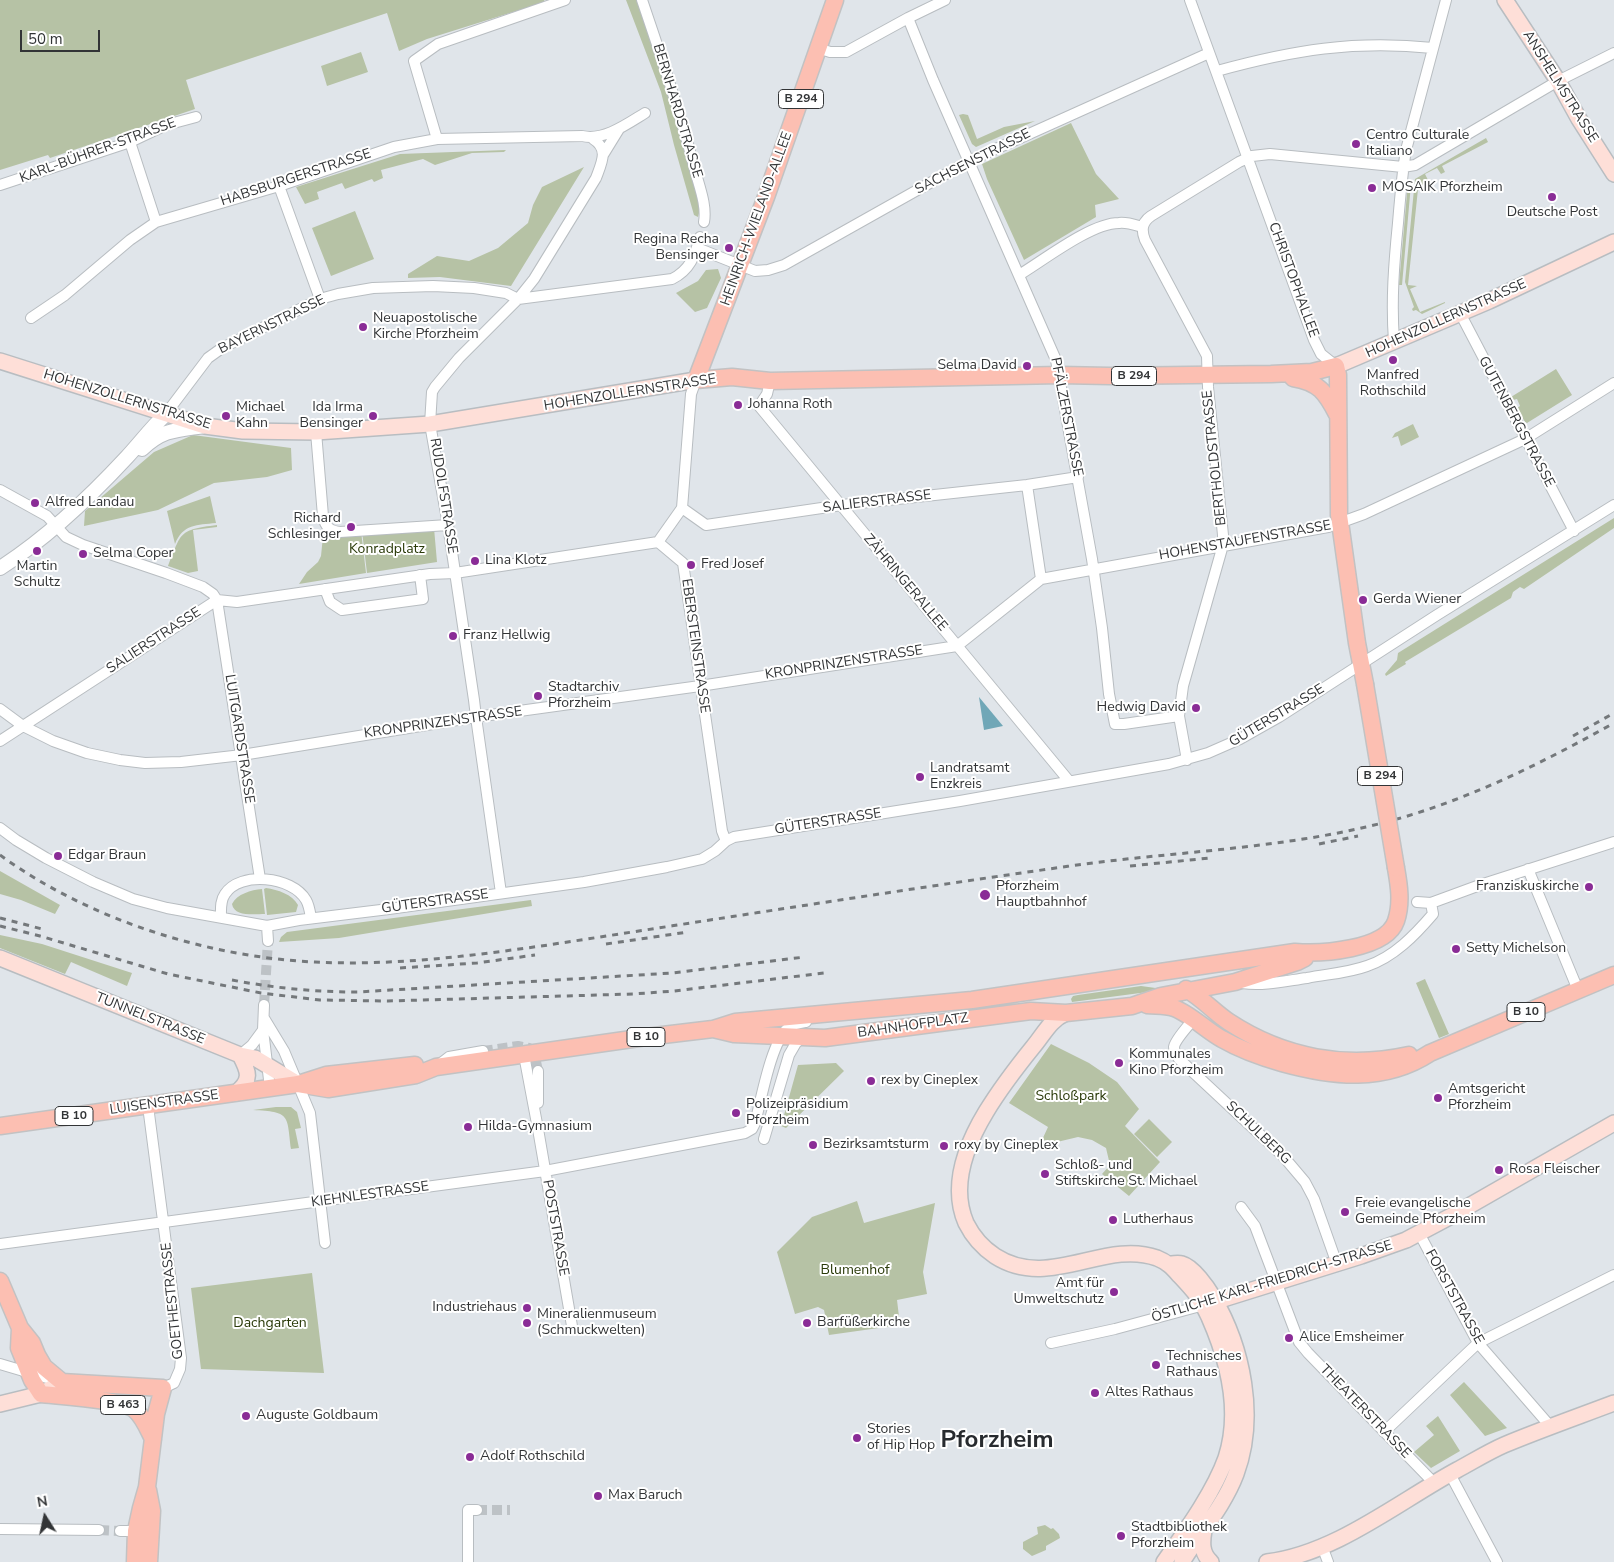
<!DOCTYPE html>
<meta charset="utf-8">
<style>
body{margin:0}
#map{position:relative;width:1614px;height:1562px;overflow:hidden;background:#e0e5ea;font-family:"Nunito Sans",sans-serif}
canvas{display:block}
.north{position:absolute;left:20px;top:1492px;width:50px;height:50px;-webkit-text-stroke:4px #fff;paint-order:stroke;rotate:350deg;font-size:14px;font-weight:700;line-height:20px;text-align:center;color:#323436}
.north::after{content:'';display:block;margin:auto;width:18px;height:22px;background:#323436;clip-path:polygon(50% 0,100% 100%,50% 72%,0 100%)}
.scale{position:absolute;left:20px;top:30px;width:80px;height:22px;box-sizing:border-box;border:2px solid #323436;border-top:0;padding-left:6px;font-size:15px;line-height:18px;white-space:nowrap;color:#323436;-webkit-text-stroke:4px #fff;paint-order:stroke}
</style>
<div id="map">
<canvas width="1614" height="1562"></canvas>
<div class="north">N</div>
<div class="scale">50 m</div>
</div>
<script>
const context = document.querySelector('canvas').getContext('2d');
context.lineJoin = 'round';
function fillPath(path, color) { context.fillStyle = color; context.fill(path, 'evenodd'); }
function strokePath(path, color, width, dash) { context.strokeStyle = color; context.lineWidth = width; context.lineCap = dash ? 'butt' : 'round'; context.setLineDash(dash || []); context.stroke(path); }
function label(font, color, halo, rows, align = 'center') {
  context.font = font + ' "Nunito Sans",sans-serif'; context.lineWidth = 4; context.setLineDash([]); context.textBaseline = 'middle'; context.strokeStyle = halo; context.fillStyle = color; for (const [text, x, y, turn = 0] of rows) {
    context.save(); context.translate(x, y); context.rotate((+turn || 0) * Math.PI / 180); context.textAlign = isNaN(turn) ? turn : align; if (halo) context.strokeText(text, 0, 0); context.fillText(text, 0, 0); context.restore();
  }
}
const green = new Path2D(`
 M0 0H544L545 2 427 39 399 51 387 13 186 80 195 109 50 158 48 155 0 170Z
 M626 0H639L662 66 702 212 699 213 698 217 694 215 674 145 661 92Z
 M361 52 368 72 327 86 321 66Z
 M963 114 968 115 977 139 1004 127 1035 121 976 147 972 144 959 115Z
 M1071 123 1096 174 1119 199 1095 205 1096 217 1024 260 987 179 982 164Z
 M1486 138 1488 142 1442 166 1445 172 1441 174 1437 168 1425 174 1430 184 1425 189H1418L1408 285 1417 286 1410 289 1420 312 1445 302V303L1422 314 1416 310 1413 311 1412 309 1414 307 1405 282 1415 179Z
 M506 150 504 152 472 153 435 165 423 159 381 170 383 178 374 182 372 179 345 189 342 183 317 192 319 199 305 204 296 187 400 154Z
 M584 167 511 286 440 277 408 278V274L437 256 469 261 498 248 528 223 533 205 542 187Z
 M1408 182H1411V184L1402 285H1399Z
 M355 211 374 259 331 276 312 228Z
 M718 269 721 278 707 308 695 312 676 293 698 281 706 270Z
 M1556 369 1572 395 1527 423 1525 422 1517 408 1520 406 1517 399 1513 400 1511 397Z
 M1413 424 1419 437 1401 446 1398 436 1392 438 1395 433Z
 M193 435 291 448 292 470 267 477 214 483 158 510 84 526 85 511 154 452Z
 M210 496 216 523C197 525 183 524 175 544L167 511Z
 M1614 518V528L1524 589 1520 587 1513 592 1511 598 1405 662 1406 664 1386 676 1385 674 1397 660 1398 653Z
 M217 525V527L193 530 198 571 188 573 168 566C182 532 178 530 217 525Z
 M325 525 361 531 366 573 299 584 307 572 318 562 321 556 323 536Z
 M434 528 437 562 367 573 362 531Z
 M0 871 60 905 55 914 21 900 0 894Z
 M266 888C278 890 292 894 298 905L296 912 267 915 264 889Z
 M262 889 265 914C254 914 234 917 232 904 237 894 251 890 262 889Z
 M531 900 532 906 339 938 279 942 281 937 287 932Z
 M0 935 42 944 132 973 127 986 71 962 65 974 0 948Z
 M1425 979 1449 1034 1439 1038 1416 983Z
 M1141 986 1163 989V990L1072 1002 1071 999 1073 996 1078 995Z
 M1051 1044 1089 1063 1117 1082 1139 1109 1125 1126 1160 1162 1129 1196 1102 1174 1110 1165 1106 1148 1092 1140 1078 1137 1057 1142 1042 1140 1048 1127 1009 1103Z
 M836 1063 844 1071 786 1128 781 1126 798 1065Z
 M276 1107H291L297 1112 301 1128 295 1129 299 1148 291 1149C287 1114 290 1112 253 1110Z
 M1149 1119 1172 1142 1157 1157 1134 1134Z
 M857 1201 864 1223 935 1203 923 1272 927 1294 897 1300 900 1325 829 1335 824 1310 818 1307 795 1314 777 1252 812 1217Z
 M312 1273 324 1373 201 1369 191 1288Z
 M1464 1382 1507 1428 1485 1436 1450 1395Z
 M1438 1416 1460 1451 1431 1468 1414 1452 1434 1435 1426 1426Z
 M1045 1525 1051 1529 1053 1528 1059 1534 1060 1538 1046 1546V1550L1032 1556 1023 1549V1542L1038 1534 1037 1527Z`);
const water = new Path2D(`
 M979 697 1003 726 984 730Z`);
const minorTunnel = new Path2D(`
 M264 1005 268 941
 M483 1051 518 1046 529 1048 535 1057 538 1071
 M477 1510H510
 M99 1530 120 1531`);
const minor = new Path2D(`
 M642 0C661 56 680 112 695 170 699 186 707 205 704 222
 M1190 0 1314 340 1321 354 1336 366
 M908 18 933 80 1056 360 1092 559 1102 628 1109 694 1115 724H1124L1179 716
 M818 48 830 52H846L908 18 945 0
 M1217 71C1293 50 1354 40 1433 48
 M437 139 414 61 438 44 565 0
 M130 142 156 222
 M603 155 619 129
 M0 185 130 142 166 125 196 117
 M279 186 320 299
 M697 248 755 271 768 270 784 265 969 161 1209 53
 M1019 275C1044 260 1091 223 1119 223 1127 222 1135 225 1142 227
 M1460 313 1574 531
 M31 318 65 295 130 240 156 222 279 186 394 147 437 139 582 136C604 141 627 124 645 113
 M1394 341C1391 301 1394 263 1398 223 1400 199 1402 174 1406 150L1446 0
 M770 381 767 394 759 406 1069 781
 M165 415 208 358 222 348 320 299 338 294 373 288 433 286 474 288 506 293 518 299 672 279C690 270 695 256 700 237
 M316 432 323 516C325 526 329 531 340 532L448 525
 M1027 485 1041 579
 M0 490 47 516 66 537 83 545 166 573 203 587 213 594 217 600 260 879
 M682 508 706 525 842 505 1027 485 1078 477
 M658 542 683 563 722 831 726 841
 M658 542 682 508 691 394 696 380
 M325 589 330 602 342 610 423 599 420 575
 M0 709 23 726 53 741 87 753 120 760 145 763 181 762 242 755 476 717 700 686 957 646 1041 579 1328 527 1364 514 1525 439 1614 383
 M0 741 217 600 237 602 430 574 455 573 658 542
 M1187 760 1179 716 1183 686 1223 545V535L1208 387 1207 356 1145 240C1141 230 1142 222 1151 216L1239 162 1252 156 1270 154 1403 167 1415 165 1558 81 1614 53
 M0 828 16 840 46 858 93 882 133 899 167 908 267 926 299 920 389 909 584 882 667 867 702 859 715 851 726 841 734 837 960 801 1169 764 1208 753 1240 739 1279 717 1437 615 1614 505
 M1528 869 1578 990
 M501 893 476 717 474 700 448 525 430 424 432 392 435 387 459 358 518 299 534 279 596 178C602 162 609 149 593 139
 M1417 902 1431 903 1480 885 1614 842
 M221 917C221 909 220 901 225 894 240 871 292 876 306 900 309 905 310 912 311 918
 M267 926 268 941
 M1242 983C1264 986 1285 981 1307 978 1327 974 1348 973 1367 966 1394 957 1415 935 1433 914L1431 903
 M264 1005 263 1030 270 1088
 M264 1018 284 1051 310 1113 325 1243
 M1193 1020C1188 1026 1175 1040 1174 1047 1174 1052 1176 1055 1179 1059L1283 1156 1305 1182 1314 1199 1337 1264
 M240 1055 252 1045 263 1030
 M524 1055 538 1129 572 1326
 M440 1064 449 1057 483 1051
 M538 1071V1103
 M148 1106 181 1358 180 1369 174 1383 163 1388
 M764 1139 789 1055 796 1043 802 1038
 M1241 1207 1255 1226 1299 1342 1308 1353 1435 1484
 M1419 1233 1478 1343 1550 1426
 M0 1244 545 1171 745 1133 752 1129 755 1123C761 1101 771 1042 788 1028 793 1024 800 1023 806 1022
 M1051 1343 1115 1329 1204 1305
 M0 1364 54 1380
 M1384 1432 1478 1343 1614 1275
 M1450 1474 1497 1562
 M0 1529 99 1530
 M120 1531H136
 M1322 1546 1328 1562
 M468 1562V1510H477`);
const tertiary = new Path2D(`
 M142 449C163 429 177 430 204 426
 M0 568C47 538 89 498 127 457 140 443 151 428 165 415`);
const secondary = new Path2D(`
 M1505 0 1558 81 1579 119 1614 174
 M0 361 205 426 243 431 316 432 430 424 696 380
 M1336 366 1489 301 1614 242
 M0 958 240 1055 255 1058 298 1084
 M1066 1013C1050 1020 1044 1034 1033 1047 1016 1068 1000 1089 986 1112 966 1145 950 1186 966 1223 973 1237 983 1248 995 1256 1049 1291 1104 1239 1157 1258 1167 1262 1172 1267 1179 1275 1194 1291 1199 1296 1209 1317 1228 1360 1241 1412 1226 1458 1214 1492 1185 1532 1164 1562
 M236 1093C252 1080 249 1072 240 1055
 M1170 1264C1174 1264 1178 1263 1182 1264 1193 1267 1207 1287 1213 1297 1243 1348 1257 1417 1236 1474 1224 1506 1200 1533 1182 1562
 M1204 1305 1361 1256 1406 1240 1455 1214 1614 1123
 M0 1404 41 1394 62 1382
 M1204 1530C1202 1542 1201 1553 1211 1562
 M1267 1562C1335 1554 1398 1502 1457 1470 1472 1462 1488 1452 1504 1445 1540 1430 1577 1417 1614 1403`);
const primary = new Path2D(`
 M835 0 766 197 696 380 732 377 770 381 1060 375 1110 376 1271 374 1312 372 1336 366 1338 375 1339 515 1357 643 1365 684
 M1293 378C1319 382 1326 393 1337 414
 M1186 989C1202 998 1214 1012 1229 1022 1284 1058 1346 1069 1409 1055
 M1147 1005C1156 1006 1165 1005 1174 1008 1189 1013 1207 1031 1222 1039 1241 1050 1261 1057 1282 1063 1333 1077 1384 1083 1430 1053L1614 975
 M713 1029 734 1034 825 1038 1031 1011 1066 1013 1132 1006 1161 996 1235 982 1297 962 1305 958
 M298 1084 328 1089 416 1075 436 1067 646 1037 713 1029 735 1022 972 1000 1295 952C1321 954 1386 950 1396 921 1402 903 1399 885 1396 868
 M0 1126 298 1084 326 1075 415 1065
 M0 1281 20 1328 32 1343 37 1355 44 1367 62 1382 163 1388 156 1414 147 1487 141 1508 136 1531 135 1562
 M20 1328 19 1348 32 1380 41 1394C59 1396 122 1400 134 1409 143 1416 148 1429 153 1439
 M148 1490 152 1511 149 1562`);
const rail = new Path2D(`
 M1573 736 1614 713
 M1319 844 1358 836
 M0 855C88 919 206 957 315 962 393 966 471 956 548 945 724 918 900 890 1077 865 1173 852 1271 849 1366 827 1454 807 1535 767 1614 723
 M1130 866 1210 858
 M0 918 46 930
 M0 926 40 936 168 974 261 993 320 1000 388 1001 633 994 674 991 824 973
 M606 944 688 932
 M400 968 477 963 535 955
 M232 980C274 988 315 992 358 992L672 973 805 957`);
const primaryBridge = new Path2D(`
 M1365 684 1396 868`);
const markers = [
 [1356,144,5,"#8a2c96"],
 [1372,188,5,"#8a2c96"],
 [1552,197,5,"#8a2c96"],
 [729,248,5,"#8a2c96"],
 [363,327,5,"#8a2c96"],
 [1393,360,5,"#8a2c96"],
 [1027,366,5,"#8a2c96"],
 [738,405,5,"#8a2c96"],
 [226,416,5,"#8a2c96"],
 [373,416,5,"#8a2c96"],
 [35,503,5,"#8a2c96"],
 [351,527,5,"#8a2c96"],
 [37,551,5,"#8a2c96"],
 [83,554,5,"#8a2c96"],
 [475,561,5,"#8a2c96"],
 [691,565,5,"#8a2c96"],
 [1363,600,5,"#8a2c96"],
 [453,636,5,"#8a2c96"],
 [538,696,5,"#8a2c96"],
 [1196,708,5,"#8a2c96"],
 [920,777,5,"#8a2c96"],
 [58,856,5,"#8a2c96"],
 [1589,887,5,"#8a2c96"],
 [985,895,6,"#8a2c96"],
 [1456,949,5,"#8a2c96"],
 [1119,1063,5,"#8a2c96"],
 [871,1081,5,"#8a2c96"],
 [1438,1098,5,"#8a2c96"],
 [736,1113,5,"#8a2c96"],
 [468,1127,5,"#8a2c96"],
 [813,1145,5,"#8a2c96"],
 [944,1146,5,"#8a2c96"],
 [1499,1170,5,"#8a2c96"],
 [1045,1174,5,"#8a2c96"],
 [1345,1212,5,"#8a2c96"],
 [1113,1220,5,"#8a2c96"],
 [1114,1292,5,"#8a2c96"],
 [527,1308,5,"#8a2c96"],
 [527,1323,5,"#8a2c96"],
 [807,1323,5,"#8a2c96"],
 [1289,1338,5,"#8a2c96"],
 [1156,1365,5,"#8a2c96"],
 [1095,1393,5,"#8a2c96"],
 [246,1416,5,"#8a2c96"],
 [857,1438,5,"#8a2c96"],
 [470,1457,5,"#8a2c96"],
 [598,1496,5,"#8a2c96"],
 [1121,1536,5,"#8a2c96"]
];
const shields = [
 [801,99,45],
 [1134,376,45],
 [1380,776,45],
 [1526,1012,38],
 [646,1037,38],
 [74,1116,38],
 [123,1405,45]
];
const shieldNames = [
 ["B 294",801,99],
 ["B 294",1134,376],
 ["B 294",1380,776],
 ["B 10",1526,1012],
 ["B 10",646,1037],
 ["B 10",74,1116],
 ["B 463",123,1405]
];
const streetNames = [
 ["ANSHELMSTRASSE",1560,87,58],
 ["BERNHARDSTRASSE",677,111,73],
 ["KARL-BÜHRER-STRASSE",98,151,-20],
 ["SACHSENSTRASSE",973,162,-27],
 ["HABSBURGERSTRASSE",296,178,-18],
 ["HEINRICH-WIELAND-ALLEE",757,219,-70],
 ["CHRISTOPHALLEE",1293,280,70],
 ["HOHENZOLLERNSTRASSE",1446,319,-24],
 ["BAYERNSTRASSE",272,325,-26],
 ["HOHENZOLLERNSTRASSE",630,393,-9],
 ["HOHENZOLLERNSTRASSE",127,400,17],
 ["PFÄLZERSTRASSE",1066,417,79],
 ["GUTENBERGSTRASSE",1516,422,62],
 ["BERTHOLDSTRASSE",1215,458,-96],
 ["RUDOLFSTRASSE",443,496,81],
 ["SALIERSTRASSE",877,502,-7],
 ["HOHENSTAUFENSTRASSE",1245,541,-10],
 ["ZÄHRINGERALLEE",905,583,50],
 ["SALIERSTRASSE",154,641,-33],
 ["EBERSTEINSTRASSE",695,646,82],
 ["KRONPRINZENSTRASSE",844,663,-9],
 ["GÜTERSTRASSE",1277,716,-31],
 ["KRONPRINZENSTRASSE",443,723,-8],
 ["LUITGARDSTRASSE",239,739,81],
 ["GÜTERSTRASSE",828,822,-9],
 ["GÜTERSTRASSE",435,902,-8],
 ["TUNNELSTRASSE",150,1019,22],
 ["BAHNHOFPLATZ",913,1026,-8],
 ["LUISENSTRASSE",164,1103,-8],
 ["SCHULBERG",1258,1133,44],
 ["KIEHNLESTRASSE",370,1195,-8],
 ["POSTSTRASSE",555,1228,80],
 ["ÖSTLICHE KARL-FRIEDRICH-STRASSE",1272,1282,-17],
 ["FORSTSTRASSE",1454,1297,61],
 ["GOETHESTRASSE",173,1301,-96],
 ["THEATERSTRASSE",1365,1412,46]
];
const poiNames = [
 ["Centro Culturale",1366,136],
 ["Italiano",1366,152],
 ["MOSAIK Pforzheim",1382,188],
 ["Deutsche Post",1552,213,"center"],
 ["Regina Recha",719,240,"right"],
 ["Bensinger",719,256,"right"],
 ["Neuapostolische",373,319],
 ["Kirche Pforzheim",373,335],
 ["Selma David",1017,366,"right"],
 ["Manfred",1393,376,"center"],
 ["Rothschild",1393,392,"center"],
 ["Johanna Roth",748,405],
 ["Michael",236,408],
 ["Kahn",236,424],
 ["Ida Irma",363,408,"right"],
 ["Bensinger",363,424,"right"],
 ["Alfred Landau",45,503],
 ["Richard",341,519,"right"],
 ["Schlesinger",341,535,"right"],
 ["Selma Coper",93,554],
 ["Lina Klotz",485,561],
 ["Fred Josef",701,565],
 ["Martin",37,567,"center"],
 ["Schultz",37,583,"center"],
 ["Gerda Wiener",1373,600],
 ["Franz Hellwig",463,636],
 ["Stadtarchiv",548,688],
 ["Pforzheim",548,704],
 ["Hedwig David",1186,708,"right"],
 ["Landratsamt",930,769],
 ["Enzkreis",930,785],
 ["Edgar Braun",68,856],
 ["Pforzheim",996,887],
 ["Hauptbahnhof",996,903],
 ["Franziskuskirche",1579,887,"right"],
 ["Setty Michelson",1466,949],
 ["Kommunales",1129,1055],
 ["Kino Pforzheim",1129,1071],
 ["rex by Cineplex",881,1081],
 ["Amtsgericht",1448,1090],
 ["Pforzheim",1448,1106],
 ["Polizeipräsidium",746,1105],
 ["Pforzheim",746,1121],
 ["Hilda-Gymnasium",478,1127],
 ["Bezirksamtsturm",823,1145],
 ["roxy by Cineplex",954,1146],
 ["Schloß- und",1055,1166],
 ["Stiftskirche St. Michael",1055,1182],
 ["Rosa Fleischer",1509,1170],
 ["Freie evangelische",1355,1204],
 ["Gemeinde Pforzheim",1355,1220],
 ["Lutherhaus",1123,1220],
 ["Amt für",1104,1284,"right"],
 ["Umweltschutz",1104,1300,"right"],
 ["Industriehaus",517,1308,"right"],
 ["Mineralienmuseum",537,1315],
 ["(Schmuckwelten)",537,1331],
 ["Barfüßerkirche",817,1323],
 ["Alice Emsheimer",1299,1338],
 ["Technisches",1166,1357],
 ["Rathaus",1166,1373],
 ["Altes Rathaus",1105,1393],
 ["Auguste Goldbaum",256,1416],
 ["Stories",867,1430],
 ["of Hip Hop",867,1446],
 ["Adolf Rothschild",480,1457],
 ["Max Baruch",608,1496],
 ["Stadtbibliothek",1131,1528],
 ["Pforzheim",1131,1544]
];
const parkNames = [
 ["Konradplatz",387,550],
 ["Schloßpark",1071,1097],
 ["Blumenhof",855,1271],
 ["Dachgarten",270,1324]
];
const townNames = [
 ["Pforzheim",997,1441]
];
fillPath(green, '#b6c2a5');
fillPath(water, '#70a7b7');
strokePath(minorTunnel, '#bdc2c6', 10, [10, 5]);
strokePath(minor, '#b8bdc1', 12);
strokePath(tertiary, '#b8bdc1', 16);
strokePath(secondary, '#b8bdc1', 18);
strokePath(primary, '#c2c2c3', 19);
strokePath(minor, '#fff', 10);
strokePath(tertiary, '#fff', 14);
strokePath(secondary, '#fedfd8', 15);
strokePath(primary, '#fcbfb2', 16);
strokePath(rail, '#74787b', 3, [6, 6]);
strokePath(primaryBridge, '#c2c2c3', 19, []);
strokePath(primaryBridge, '#fcbfb2', 16);
for (const [x, y, r, color] of markers) { const dot = new Path2D(); dot.arc(x, y, r, 0, 2 * Math.PI); context.fillStyle = color; context.fill(dot); strokePath(dot, '#fff', 2); }
for (const [x, y, w] of shields) { const box = new Path2D(); box.roundRect(x - w / 2, y - 9.5, w, 19, 4); context.fillStyle = '#fff'; context.fill(box); strokePath(box, '#323436', 1); }
label('bold 12px', '#323436', null, shieldNames);
label('14px', '#323436', '#fff', streetNames);
label('14px', '#323436', '#fff', poiNames, 'left');
label('14px', '#2a3a09', '#fff', parkNames);
label('bold 24px', '#282b2f', '#fff', townNames);
</script>
